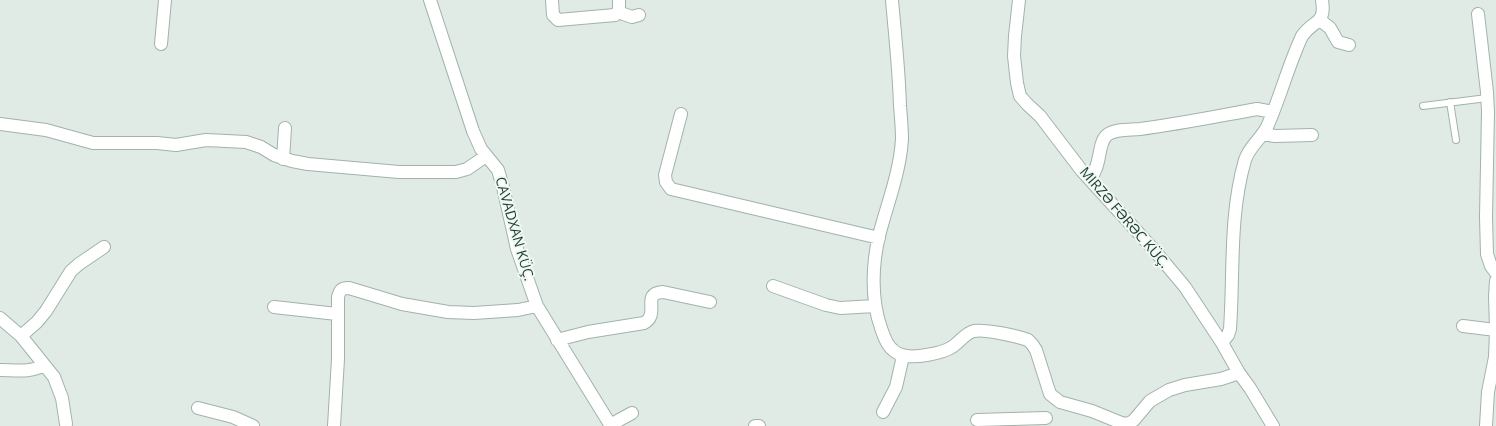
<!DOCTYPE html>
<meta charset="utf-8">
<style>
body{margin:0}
canvas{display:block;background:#dfebe4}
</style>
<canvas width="1496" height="426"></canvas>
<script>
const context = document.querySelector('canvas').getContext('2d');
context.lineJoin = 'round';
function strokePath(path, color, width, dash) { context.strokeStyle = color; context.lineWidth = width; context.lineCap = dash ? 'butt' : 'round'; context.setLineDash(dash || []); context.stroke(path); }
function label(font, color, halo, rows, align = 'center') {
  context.font = font + ' "Open Sans",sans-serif'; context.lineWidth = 4; context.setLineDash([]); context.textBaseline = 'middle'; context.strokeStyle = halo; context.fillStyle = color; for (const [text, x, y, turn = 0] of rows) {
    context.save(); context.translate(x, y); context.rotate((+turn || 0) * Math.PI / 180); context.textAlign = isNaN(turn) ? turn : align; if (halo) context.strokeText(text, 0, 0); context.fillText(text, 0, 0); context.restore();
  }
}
const service = new Path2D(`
 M1450 102 1456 140
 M1423 106 1487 98`);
const minor = new Path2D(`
 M430 0 473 131 481 149 498 170 503 187 517 249 537 306 611 426
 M552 0 553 15 558 20 615 15C620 11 619 7 619 0
 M892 0C895 35 899 70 900 106 901 117 902 128 902 139 900 173 887 204 879 236 872 265 871 300 881 328 885 340 889 351 902 355 914 359 943 353 952 347 960 342 965 333 974 331 986 329 1016 336 1028 340L1032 344 1036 350 1050 394 1060 402 1092 411 1124 424 1130 423 1134 420 1150 401 1169 390 1185 385 1221 379 1239 373
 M1019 0 1015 36 1014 56 1017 83 1020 96 1027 104 1040 116 1082 171 1154 250 1185 287 1222 343 1239 373 1250 388 1273 426
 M618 12 632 17 639 15
 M1478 14 1487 92 1488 112 1486 217 1487 254 1491 266 1496 273
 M1320 20 1330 28 1338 42 1349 45
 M161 44 165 0
 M681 114 665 175 666 182 671 189 879 238
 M0 124 46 130 93 143H157L176 145 206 140 246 142 261 147 274 155 292 161 308 164 399 172H456L467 169 486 156
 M1263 134 1275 136 1312 135
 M283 159 285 128
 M1090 179C1102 165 1097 144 1107 135 1116 128 1130 130 1140 129 1179 124 1218 116 1257 109L1273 112
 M1496 281 1495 296 1496 329
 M773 286 826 305 840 308 875 306
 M274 307 337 314
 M0 318 21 336 54 377 62 398 66 424
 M1463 326 1496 330
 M21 336 37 322 46 311 71 271 79 264 104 247
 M557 340 588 332 644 323C661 314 640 293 663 292L710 302
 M1222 343 1228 335 1230 329C1234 272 1229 215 1245 160 1249 147 1261 139 1267 127 1280 98 1288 66 1302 36 1314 19 1326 25 1322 0
 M0 370C15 370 31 373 44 365
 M198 408 233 417 253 426
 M883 412 896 387 903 356
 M977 420 1046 418
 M610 425 632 413
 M334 426 338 359V297C340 290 341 288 349 288L402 304 448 312 474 313 518 310 537 306
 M755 426H759
 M1486 426 1488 392 1495 357 1496 331`);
const streetNames = [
 ["MIRZƏ FƏRƏC KÜÇ.",1124,218,49],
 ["CAVADXAN KÜÇ.",514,229,74]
];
strokePath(service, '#a2b3aa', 8);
strokePath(minor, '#a2b3aa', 14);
strokePath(service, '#fff', 6);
strokePath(minor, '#fff', 12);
label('14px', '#1f3c30', '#eff8f2', streetNames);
</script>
